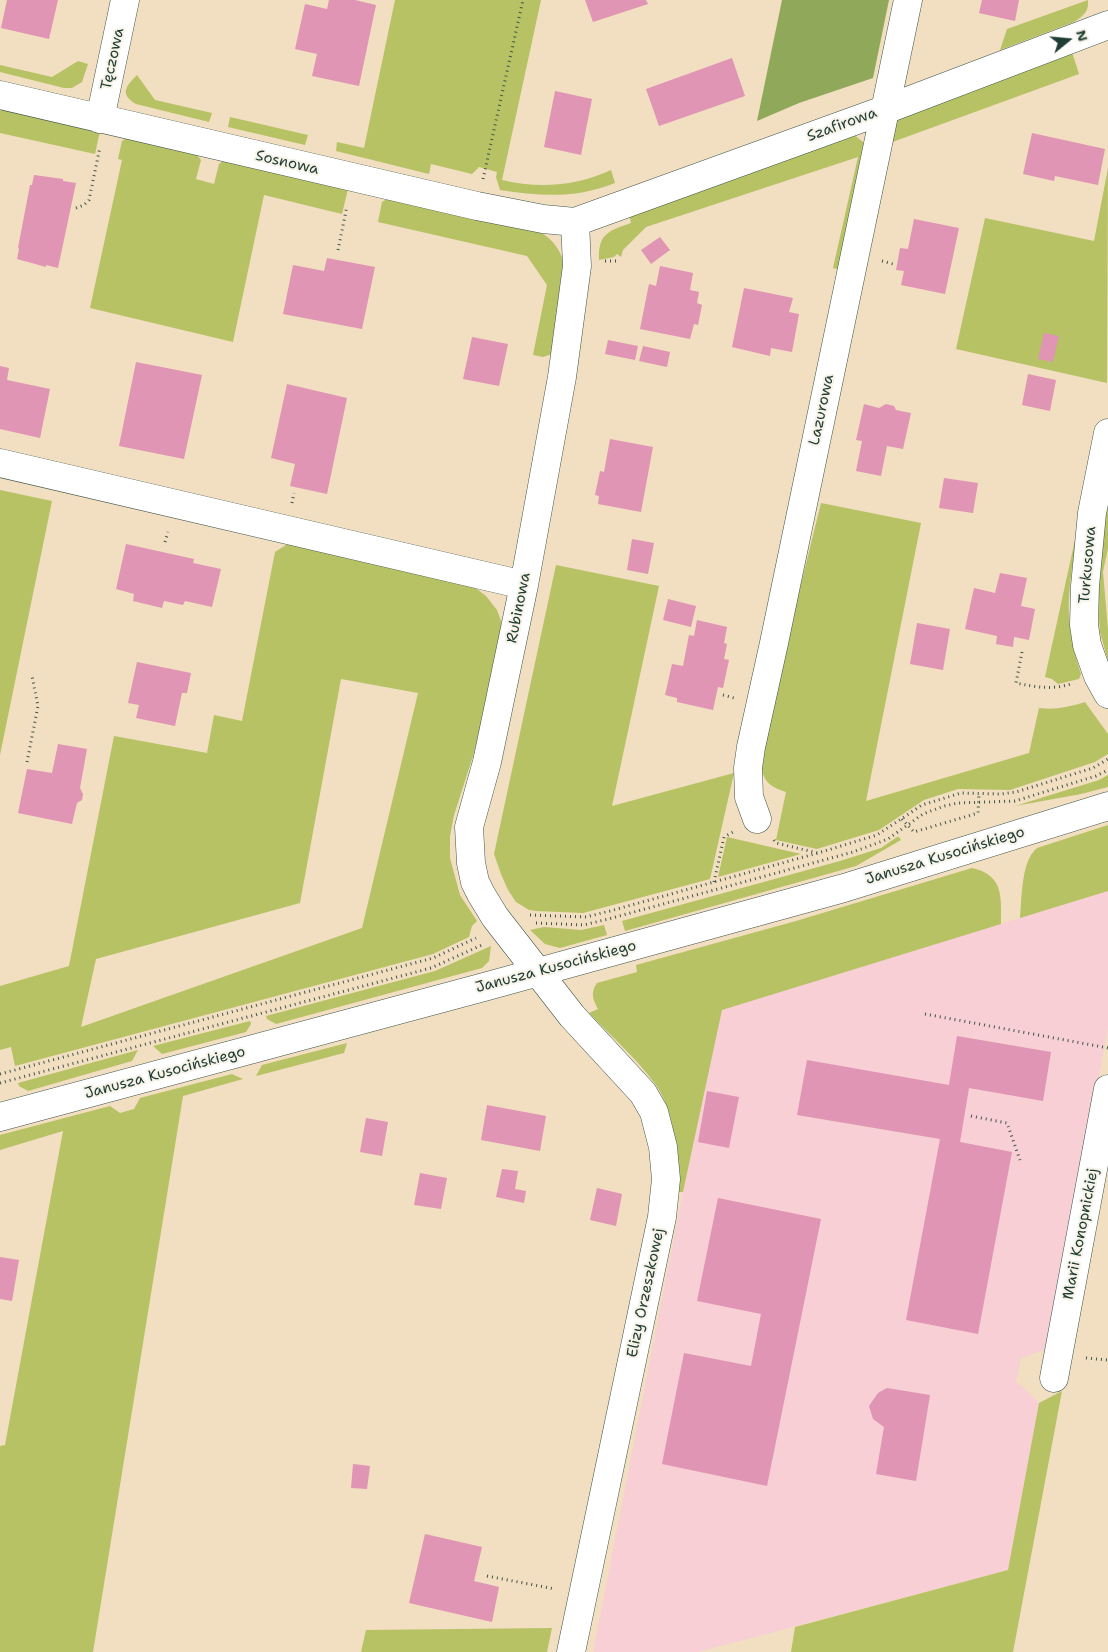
<!DOCTYPE html>
<meta charset="utf-8">
<style>
body{margin:0}
#map{position:relative;width:1108px;height:1652px;overflow:hidden;background:#f2dec0;font-family:"Shantell Sans",sans-serif}
canvas{display:block}
.north{position:absolute;left:1043px;top:15px;width:50px;height:50px;-webkit-text-stroke:4px #f7f3e8;paint-order:stroke;rotate:73deg;font-size:14px;font-weight:700;line-height:20px;text-align:center;color:#1f3d34}
.north::after{content:'';display:block;margin:auto;width:18px;height:22px;background:#1f3d34;clip-path:polygon(50% 0,100% 100%,50% 72%,0 100%)}
</style>
<div id="map">
<canvas width="1108" height="1652"></canvas>
<div class="north">N</div>
</div>
<script>
const context = document.querySelector('canvas').getContext('2d');
context.lineJoin = 'round';
function fillPath(path, color) { context.fillStyle = color; context.fill(path, 'evenodd'); }
function strokePath(path, color, width, dash) { context.strokeStyle = color; context.lineWidth = width; context.lineCap = dash ? 'butt' : 'round'; context.setLineDash(dash || []); context.stroke(path); }
function label(font, color, halo, rows, align = 'center') {
  context.font = font + ' "Shantell Sans",sans-serif'; context.lineWidth = 4; context.setLineDash([]); context.textBaseline = 'middle'; context.strokeStyle = halo; context.fillStyle = color; for (const [text, x, y, turn = 0] of rows) {
    context.save(); context.translate(x, y); context.rotate((+turn || 0) * Math.PI / 180); context.textAlign = isNaN(turn) ? turn : align; if (halo) context.strokeText(text, 0, 0); context.fillText(text, 0, 0); context.restore();
  }
}
const built = new Path2D(`
 M1108 891V1028L1046 1349 1021 1358 1016 1381 1039 1403 1008 1570 698 1652H593L683 1192 722 1009Z`);
const green = new Path2D(`
 M395 0H541L502 180C539 189 577 186 611 170L615 183C575 199 541 196 500 190L496 177 497 172 479 167 472 174 431 164 429 174 336 151 337 142 364 148Z
 M1088 0C1089 12 1083 16 1074 22L1000 50 1007 29Z
 M1072 52 1079 74 887 144 898 116Z
 M78 61 88 64 82 82 72 88H64L0 72V65L52 77Z
 M137 75 155 100 212 113 209 122 136 104C119 94 126 86 137 75Z
 M4 109 100 131 95 154 0 133V111Z
 M230 117 308 135 305 145 228 127Z
 M852 133 863 142 866 147 842 270 833 268 858 157 646 227 623 250 621 257 617 254 614 257 599 260C598 233 609 231 631 223L629 214Z
 M127 138 197 155 201 160 196 179 214 184 219 164 224 160 348 189 342 214 264 195 233 342 90 308 122 160 118 159 122 141Z
 M1108 168 1107 383 956 349 985 218 1094 241Z
 M387 199 540 232C553 239 562 252 565 267L552 354 543 357 533 355 547 285 527 256 378 222 382 202Z
 M1108 485V548L1103 572 1108 629V661L1100 632 1098 602 1100 571 1101 521Z
 M0 490 52 501 0 755Z
 M1085 494C1079 532 1067 580 1069 617 1070 637 1075 655 1081 674L1079 679 1058 684 1052 679 1045 677Z
 M821 503 921 523 866 801 1029 753 1039 708C1055 710 1069 707 1085 702L1108 734V754L1095 762 1010 790 958 789 924 800 879 830 817 849 776 840 786 792C767 786 763 780 760 760L784 653Z
 M289 543 473 586 486 596 497 610 501 621V634L490 691 473 756 454 815 450 836V858L460 895 477 921 472 926 469 937 433 954 15 1066 11 1047 0 1050V986L69 966 114 736 207 753 214 715 242 721 275 552ZM341 679 418 693 362 928 81 1027 96 959 300 903Z
 M556 565 659 586 612 806 734 773 710 879 583 913 536 911 529 910 516 902 508 890 501 874 494 854Z
 M1108 775V787L1081 794 1015 806 1099 780Z
 M1108 825V891L1020 918C1022 898 1021 861 1037 848Z
 M727 837 801 854 718 877Z
 M897 837H899L901 840 856 866 625 931 622 921 840 861 881 848Z
 M972 868C1004 875 1001 897 1001 924L722 1010 683 1192H677C678 1157 676 1110 653 1081 636 1058 610 1035 589 1013L598 1009C593 1000 590 993 597 983L637 972 636 965 796 921Z
 M604 925 607 935 560 948 545 944 530 930 544 927 581 930Z
 M491 946 489 961 482 968 276 1024 267 1019 266 1016 435 971Z
 M250 1021 251 1024 246 1032 162 1054 153 1046Z
 M347 1043 344 1053 256 1076 262 1065Z
 M138 1050 132 1061 28 1091 19 1086 18 1083Z
 M232 1074 243 1079 183 1096 93 1652H0V1446L5 1445 63 1131 0 1150V1135L110 1106 120 1113 134 1109 140 1098Z
 M1062 1391 1013 1652H791L795 1627 1008 1570 1039 1403Z
 M552 1628 547 1652H361L366 1630Z`);
const forest = new Path2D(`
 M782 0H889L873 78 799 103 757 121Z`);
const building = new Path2D(`
 M7 0H58L49 39 1 28Z
 M329 0H355L376 5 359 86 312 76 317 54 295 49 305 4 327 9Z
 M585 0H646L648 4 593 22Z
 M982 0H1019L1015 21 979 13Z
 M732 58 745 96 659 126 646 89Z
 M555 91 592 99 581 155 544 147Z
 M1032 133 1105 149 1098 185 1055 176 1054 181 1023 174Z
 M34 175 63 179V181L76 183 58 268 46 265V267L17 259 19 249 18 248 30 185H32Z
 M914 219 959 228 945 294 901 285 904 271 896 270 900 248 908 249Z
 M660 237 670 250 651 264 641 250Z
 M327 258 375 267 362 329 283 314 293 265 324 271Z
 M660 266 693 273 690 290 699 292 697 303 702 305 698 325 694 324 690 339 640 329 649 284 656 286Z
 M744 288 793 298 789 312 799 314 792 352 771 348 770 356 732 347Z
 M1044 333 1059 336 1053 362 1038 359Z
 M472 337 508 344 499 386 463 379Z
 M608 340 638 346 635 360 605 354Z
 M643 346 670 352 667 367 639 361Z
 M136 362 202 375 184 459 119 446Z
 M0 366 9 368 7 380 50 389 40 438 0 429Z
 M1028 374 1056 380 1050 411 1022 405Z
 M287 384 347 398 327 494 290 486 295 464 271 458Z
 M864 404 879 408 886 404 894 406 896 410 911 413 903 449 887 446 881 476 856 471 862 441 856 440Z
 M610 439 653 447 641 512 598 504 599 496 595 495 600 471 604 472Z
 M944 478 978 483 973 513 939 508Z
 M632 539 654 543 648 574 627 570Z
 M126 544 194 559 193 563 221 569 212 607 185 601 183 605 164 601 162 608 133 601 134 594 116 589Z
 M1000 573 1027 578 1021 606 1035 609 1029 640 1014 637 1013 647 996 644 997 636 965 629 974 588 995 593Z
 M668 599 696 606 691 627 663 620Z
 M697 620 727 627 724 643 727 644 724 659 729 660 723 688 718 687 713 710 677 702V698L665 695 672 664 683 666 689 635 694 636Z
 M917 623 950 629 943 670 910 664Z
 M137 662 191 673 187 693H182L175 726 136 718 139 705 128 703Z
 M58 744 87 749 80 788 83 794 82 800 77 803 72 824 18 813 27 769 52 773Z
 M957 1036 1051 1052 1043 1101 969 1088 960 1142 1012 1152 978 1334 906 1320 940 1139 797 1115 807 1060 949 1085Z
 M707 1091 739 1097 729 1148 698 1142Z
 M487 1105 546 1116 540 1151 481 1140Z
 M366 1118 388 1122 382 1156 360 1152Z
 M502 1169 518 1171 515 1189 526 1191 524 1203 496 1197Z
 M420 1173 447 1178 441 1209 414 1205Z
 M597 1188 622 1194 616 1226 590 1220Z
 M718 1198 821 1219 767 1486 662 1464 684 1353 751 1366 761 1314 697 1301Z
 M0 1257 19 1260 12 1301 0 1299Z
 M887 1388 930 1395 916 1481 876 1474 884 1427 873 1419 869 1406 878 1393Z
 M353 1464 370 1466 367 1489 351 1488Z
 M425 1534 482 1547 474 1581 499 1587 492 1622 409 1603Z`);
const path = new Path2D(`
 M483 179 523 0
 M76 208 84 205 89 200 100 147
 M338 250 347 206
 M605 261H620
 M882 261 893 264
 M292 503 294 493
 M165 542 168 532
 M1022 652 1016 683C1036 687 1051 690 1071 684
 M723 695 734 698
 M27 762 38 706 32 676
 M902 819 914 832 978 813 979 794
 M774 840 776 843 818 853
 M714 882 724 837 733 832
 M530 915 586 917 610 911 818 853 877 835 922 805 961 793 1001 794 1016 792 1093 768 1108 759
 M536 923 584 925 612 918 853 852 888 839 923 814 944 806 958 803 1015 801 1096 776 1108 770
 M925 1014 1108 1048
 M0 1074 433 958 476 938
 M0 1083 431 968 482 945
 M971 1116 1007 1123 1020 1160
 M1086 1358 1108 1360
 M487 1576 555 1589`);
const minor = new Path2D(`
 M0 95 477 206 543 219 575 222 887 109 1108 25
 M100 119 125 0
 M1108 433 1092 513 1085 586 1084 625 1087 645 1098 676 1108 694
 M0 463 524 585
 M757 819 749 797 748 768 751 747 774 643 908 0
 M0 1117 484 987 844 888 1108 806
 M1054 1378 1108 1089
 M571 1652 662 1217 666 1179 663 1147 654 1112 643 1093 572 1016 495 917 481 894 475 882 471 863 469 827 487 762 524 585 562 377 577 266 575 222`);
const streetNames = [
 ["Tęczowa",113,59,-78],
 ["Szafirowa",842,125,-20],
 ["Sosnowa",287,163,13],
 ["Lazurowa",822,410,-78],
 ["Turkusowa",1088,565,-85],
 ["Rubinowa",519,608,-79],
 ["Janusza Kusocińskiego",945,856,-17],
 ["Janusza Kusocińskiego",556,967,-15],
 ["Janusza Kusocińskiego",165,1073,-15],
 ["Marii Konopnickiej",1081,1234,-79],
 ["Elizy Orzeszkowej",646,1293,-78]
];
fillPath(built, '#f7cfd4');
fillPath(green, '#b6c263');
fillPath(forest, '#90a859');
fillPath(building, '#df95b3');
strokePath(minor, '#3f5549', 29);
strokePath(path, '#3f5549', 3, [1, 4]);
strokePath(minor, '#fff', 28);
label('15px', '#1f3d34', '#f7f3e8', streetNames);
</script>
